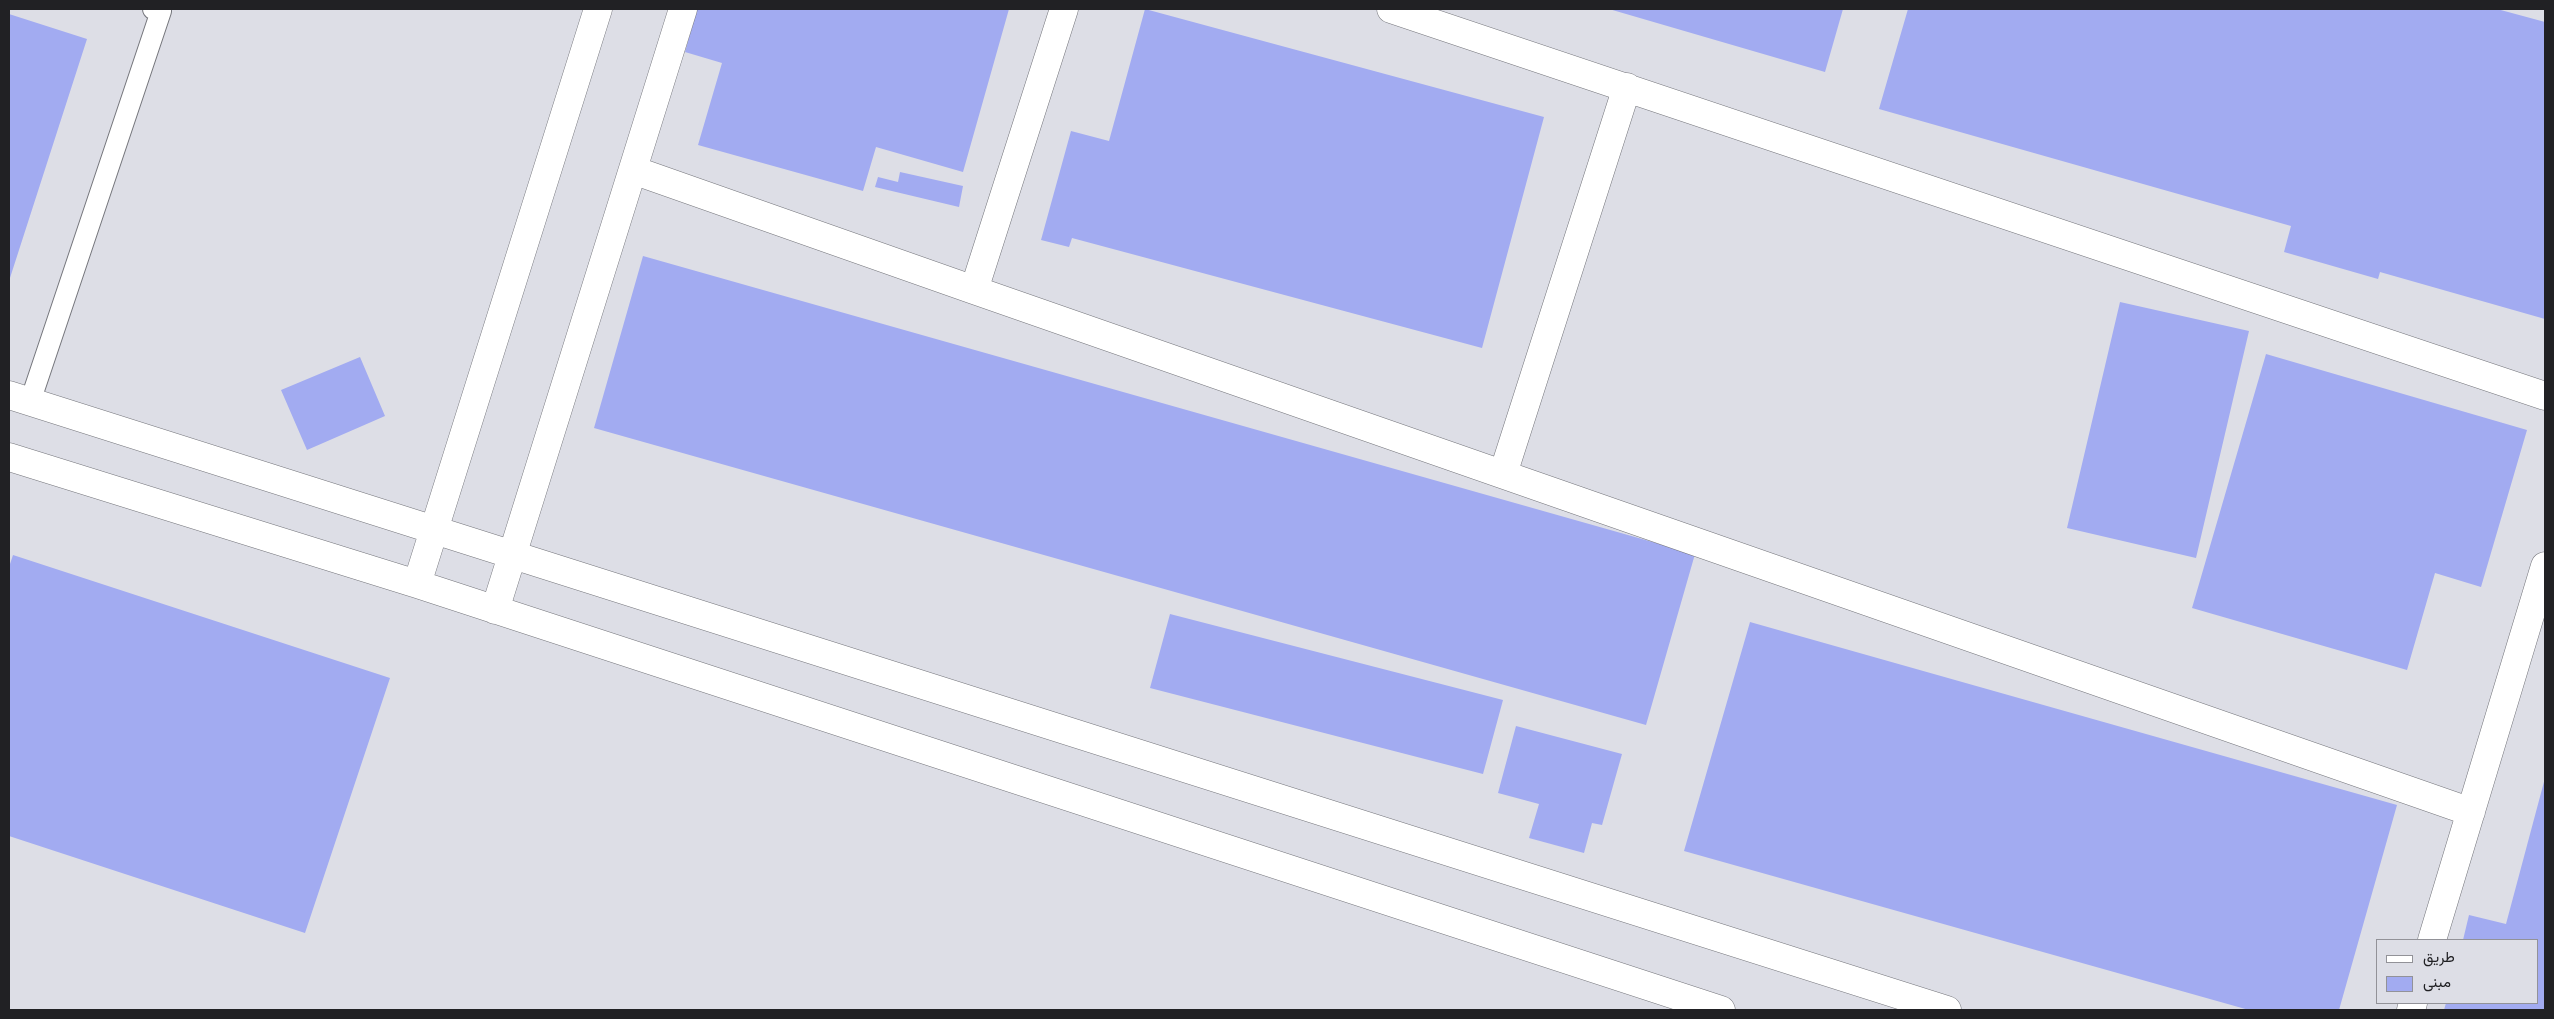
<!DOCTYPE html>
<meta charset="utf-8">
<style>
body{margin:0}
#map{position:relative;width:2554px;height:1019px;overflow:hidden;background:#dddee6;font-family:Raleway,Vazirmatn,sans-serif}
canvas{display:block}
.frame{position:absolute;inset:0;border:10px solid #212124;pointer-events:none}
.legend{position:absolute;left:2376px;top:939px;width:162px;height:65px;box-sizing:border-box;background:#dddee6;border:1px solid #929298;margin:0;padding:6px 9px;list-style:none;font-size:15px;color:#212124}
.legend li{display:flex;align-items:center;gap:10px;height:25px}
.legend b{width:25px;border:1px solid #929298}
</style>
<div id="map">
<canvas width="2554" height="1019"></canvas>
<div class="frame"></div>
<ul class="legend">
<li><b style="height:6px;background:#fff"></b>طريق</li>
<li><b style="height:14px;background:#a2abf1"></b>مبنى</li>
</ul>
</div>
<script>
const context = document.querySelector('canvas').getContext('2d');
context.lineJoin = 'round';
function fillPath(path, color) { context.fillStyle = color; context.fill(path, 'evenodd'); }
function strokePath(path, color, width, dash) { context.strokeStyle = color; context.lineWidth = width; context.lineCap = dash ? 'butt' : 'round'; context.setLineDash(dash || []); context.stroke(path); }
const building = new Path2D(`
 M697 9H1009L963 172 876 147 863 191 698 145 722 63 685 52Z
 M1145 9 1544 117 1482 348 1072 238 1069 247 1041 240 1071 131 1109 141Z
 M1609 9H1843L1825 72Z
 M1908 9H2497L2545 22V319L2380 272 2378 279 2284 252 2291 226 1879 109Z
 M9 14 87 39 9 281Z
 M900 172 963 186 959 207 875 187 878 177 898 182Z
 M643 256 1695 554 1646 725 594 428Z
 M2120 302 2249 331 2196 558 2067 528Z
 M2266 354 2527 430 2481 587 2435 573 2407 670 2192 608Z
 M360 357 385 416 307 450 281 390Z
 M13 555 390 678 305 933 9 836V567Z
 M1170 614 1503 700 1483 774 1150 688Z
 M1750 622 2397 805 2339 1010H2249L1684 851Z
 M1516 726 1622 754 1602 825 1592 823 1584 853 1529 838 1539 804 1498 793Z
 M2545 778V1010H2444L2446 1003H2538V940H2463L2469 915 2506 924Z`);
const lane = new Path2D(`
 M30 402 161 11 153 9`);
const street = new Path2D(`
 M1391 9 2545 396
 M633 170 974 290 1064 9
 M974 290 2471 812
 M9 395 1947 1010
 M9 457 417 584 1721 1010
 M1503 474 1627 87
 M417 584 598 9
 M495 610 683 9
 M2432 940 2545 566
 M2411 1010 2413 1003`);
fillPath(building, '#a2abf1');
strokePath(lane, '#75767c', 22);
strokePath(street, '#75767c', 29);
strokePath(lane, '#fff', 20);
strokePath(street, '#fff', 28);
</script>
